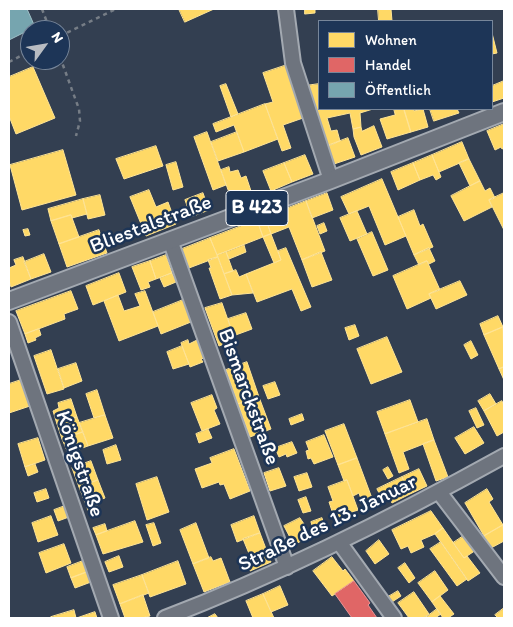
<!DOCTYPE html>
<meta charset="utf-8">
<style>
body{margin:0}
#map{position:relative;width:513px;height:627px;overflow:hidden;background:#333f51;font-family:Itim,sans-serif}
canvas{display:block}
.frame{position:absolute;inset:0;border:10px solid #fff;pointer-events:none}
.legend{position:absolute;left:318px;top:20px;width:175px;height:90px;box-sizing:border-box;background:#1d3557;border:1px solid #77869a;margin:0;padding:6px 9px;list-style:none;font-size:15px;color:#fff}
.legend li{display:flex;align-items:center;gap:10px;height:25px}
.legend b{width:25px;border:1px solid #77869a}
.north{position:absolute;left:20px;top:20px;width:50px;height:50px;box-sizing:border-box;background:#1d3557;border:1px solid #77869a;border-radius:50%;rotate:58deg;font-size:14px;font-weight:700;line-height:20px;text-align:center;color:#fff}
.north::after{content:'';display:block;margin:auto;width:18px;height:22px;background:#b8bcc2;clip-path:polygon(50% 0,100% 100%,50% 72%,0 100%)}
</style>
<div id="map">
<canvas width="513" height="627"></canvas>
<div class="frame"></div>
<ul class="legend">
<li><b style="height:14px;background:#ffd966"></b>Wohnen</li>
<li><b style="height:14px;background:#e06666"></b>Handel</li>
<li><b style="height:14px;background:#76a5af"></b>Öffentlich</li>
</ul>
<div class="north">N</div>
</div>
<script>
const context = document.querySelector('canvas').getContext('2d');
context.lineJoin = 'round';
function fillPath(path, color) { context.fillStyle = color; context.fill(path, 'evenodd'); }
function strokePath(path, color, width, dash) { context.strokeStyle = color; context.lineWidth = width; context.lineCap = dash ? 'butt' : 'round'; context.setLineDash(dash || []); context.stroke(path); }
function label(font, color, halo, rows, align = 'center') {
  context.font = font + ' Itim,sans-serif'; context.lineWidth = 5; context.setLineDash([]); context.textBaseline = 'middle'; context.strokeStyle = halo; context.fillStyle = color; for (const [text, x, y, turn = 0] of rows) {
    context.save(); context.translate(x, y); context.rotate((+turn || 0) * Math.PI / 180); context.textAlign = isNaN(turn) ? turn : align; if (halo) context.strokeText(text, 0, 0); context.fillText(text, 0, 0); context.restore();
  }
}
const homes = new Path2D(`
 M179 9H214L185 22Z
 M305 9H315V13L305 14Z
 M378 9H391L392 21H379Z
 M492 33 497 53 492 54Z
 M287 65 306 117 283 125 291 148 282 151 265 104 273 102 263 73Z
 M33 67 55 118 16 134 9 116V77Z
 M504 81V98L492 102V86Z
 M226 84 238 114 231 117 220 86Z
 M319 84V109H373L360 113 361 127 353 129 350 113 327 118 331 131 337 130 340 141 326 147 305 86Z
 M265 104 278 139 244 152 234 125 216 132 213 124Z
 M394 109H404L411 132 387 139 380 119 395 115Z
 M404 109H413L414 111 423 109 428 127 411 132Z
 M430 109H457L459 113 434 121Z
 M504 124V148L502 149 501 147 495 150 487 131Z
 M374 126 382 147 361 155 354 137 353 129 361 127 362 131Z
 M207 132 226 185 213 190 194 137Z
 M237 132 244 152 218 161 211 142Z
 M348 138 355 157 334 164 327 146Z
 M462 142 469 159 439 172 432 155Z
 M156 146 163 166 124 179 116 159Z
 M63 150 76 195 22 210 10 165Z
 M305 155 313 174 292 182 284 163Z
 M432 155 441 177 436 180 433 175 420 180 413 163Z
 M469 159 480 181 470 186 459 163Z
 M176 162 183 187 173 190 166 165Z
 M284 163 292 182 271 191 263 171Z
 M413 163 420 180 398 190 391 172Z
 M229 167 230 172 238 170 241 178 246 176 252 194 232 201 221 170Z
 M382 179 406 236 385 245 369 206 349 214 341 197Z
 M480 181 485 191 490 188 495 198 489 200 492 207 464 221 451 196Z
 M149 190 156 207 168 202 176 224 146 236 130 197Z
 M203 193 209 210 191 217 185 200Z
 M327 193 333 210 312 218 306 201Z
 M504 193V230L489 200Z
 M100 195 105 215 88 219 83 199Z
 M83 199 87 214 72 218 71 215 51 221 48 209Z
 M306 201 325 251 302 260 289 227 271 234 265 217Z
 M414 210 420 226 423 224 433 247 414 255 398 217Z
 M357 211 367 234 350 241 340 218Z
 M71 215 79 237 59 244 51 221Z
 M265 217 271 234 263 237 257 220Z
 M257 220 263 237 217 255 210 238Z
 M324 223 327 231 320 234 317 226Z
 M28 229 30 235 25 236 23 230Z
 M99 230 107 253 67 267 59 244Z
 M372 232 388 270 373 276 357 239Z
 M271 234 281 260 274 263 263 237Z
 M210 238 218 257 189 268 182 249Z
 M244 245 246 252 229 259 226 252Z
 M286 248 311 307 301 311 292 289 257 302 246 274 281 260 278 251Z
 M429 248 435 261 429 264 427 261 419 265 414 255Z
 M226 252 233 271 224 274 217 255Z
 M321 252 332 280 312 287 302 260Z
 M44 254 51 272 31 279 24 262Z
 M166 255 172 273 156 279 150 261Z
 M23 257 31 279 11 287 9 280V268L16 265 14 260Z
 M218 257 232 295 220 299 209 268H211L208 260Z
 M150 261 156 279 148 282 150 287 141 290 132 267Z
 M427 261 440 290 429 294 431 298 407 309 393 276Z
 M236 270 239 277 246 274 253 293 232 295 224 274Z
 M119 273 126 292 93 305 86 286Z
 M172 273 176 282 164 287 160 278Z
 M460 281 467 295 436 309 429 294Z
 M71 291 78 309 64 314 65 319 25 334 16 311Z
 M145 291 158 326 119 341 104 301 118 295 124 311 140 306 135 294Z
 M183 300 191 322 161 334 153 312Z
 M222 303 235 340 219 346 205 308Z
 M246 313 252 329 233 336 228 319Z
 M498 316 503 327 484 335 480 324Z
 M355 325 359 336 349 340 345 328Z
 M503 327 504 367 499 369 484 335Z
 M39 329 41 335 35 338 36 340 28 343 25 334Z
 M387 337 402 372 371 384 357 349Z
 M188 340 189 344 197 340 204 358 201 359 203 362 190 367 181 343Z
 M471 341 478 355 471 359 464 345Z
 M182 346 189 364 173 369 167 352Z
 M51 350 64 389 47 394 34 356Z
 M247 362 259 397 238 404 226 370Z
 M76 363 82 381 64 388 58 369Z
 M504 367V380L499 369Z
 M21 380 30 406 9 413V384Z
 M275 382 280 395 268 399 263 386Z
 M97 390 105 415 94 418 86 394Z
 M490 394 496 404 484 411 478 401Z
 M212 395 217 408 214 410 220 424 202 431 191 403Z
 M259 397 271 429 250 437 238 404Z
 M71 399 77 417 57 424 53 411 59 408 58 403Z
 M410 400 418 422 385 434 377 412Z
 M502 401 504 406V432L497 436 484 411Z
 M476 408 484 425 477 428 469 411Z
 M302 414 304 420 291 425 289 419Z
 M105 415 113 438 88 446 79 423Z
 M77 417 83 432 62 439 57 424Z
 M427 419 434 440 403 452 409 469 399 473 385 434Z
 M344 424 357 458 338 465 325 431Z
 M474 427 484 443 465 454 455 438Z
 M208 429 212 438 199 443 196 434Z
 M83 432 88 446 68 453 62 439Z
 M324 435 333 457 314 464 311 458 308 459 306 451 309 450 306 442Z
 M38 438 45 460 25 467 18 444Z
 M434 440 448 477 436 481 423 444Z
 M292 442 297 453 287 457 286 454 279 457 275 448Z
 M116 445 121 460 107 464 103 450Z
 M234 449 250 491 230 499 224 484 220 485 219 482 202 488 195 469 212 463 210 458Z
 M357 458 373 501 363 505 359 493 353 496 347 480 344 481 338 465Z
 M91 461 98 480 79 487 72 468Z
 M35 464 38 472 28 476 25 467Z
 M388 467 393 476 388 479 383 470Z
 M279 468 286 486 270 491 264 473Z
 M419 469 427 486 410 494 402 477Z
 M307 473 312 487 299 491 294 477Z
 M157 477 169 512 147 520 136 484Z
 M402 477 410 494 392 503 388 496 382 499 377 489Z
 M98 480 105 498 86 505 79 487Z
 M347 480 358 510 339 517 337 509 332 511 329 502 333 501 328 487Z
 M46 489 49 498 37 502 34 493Z
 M487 489 493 499 489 502 503 525 484 536 465 503Z
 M306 497 311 511 303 513 298 500Z
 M96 502 100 512 90 515 86 505Z
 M65 506 69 517 58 521 54 510Z
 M431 511 443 528 435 534 421 540 424 547 411 553 408 546 401 549 392 530Z
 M51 516 58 535 38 542 32 523Z
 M254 516 260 533 237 542 231 525Z
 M300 518 308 530 310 536 294 545 284 526Z
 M322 518 326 531 315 535 311 522Z
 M135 521 143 542 103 554 96 535Z
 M154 523 161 543 153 546 146 525Z
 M196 523 209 558 193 564 180 530Z
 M105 524 107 531 96 535 93 528Z
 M503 525 504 541 491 548 484 536Z
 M443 528 464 558 467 556 480 573 468 581 435 534Z
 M260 533 271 562 250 571 246 558 250 556 243 539Z
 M465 535 476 550 464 558 453 543Z
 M379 540 389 554 375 564 366 551Z
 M441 542 467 579 457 586 430 549Z
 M64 544 71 563 46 573 39 553Z
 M119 556 123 567 109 572 105 562Z
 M211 557 213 561 221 558 230 582 204 592 193 564Z
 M332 557 343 571 345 569 354 581 332 596 313 571Z
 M83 561 87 572 71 578 67 567Z
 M178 561 186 584 150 597 142 575Z
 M405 563 415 578 409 583 398 568Z
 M435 571 448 590 432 602 418 583Z
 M87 572 91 582 75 588 71 578Z
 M142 575 149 593 120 604 113 585Z
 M280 586 288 605 271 612 263 594Z
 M398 591 401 596 392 602 388 597Z
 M414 592 429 614 423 618H409L398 603Z
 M263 594 274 618H253L246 601Z
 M143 595 150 616 142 618H125L120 604Z
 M440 596 454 614 448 618H443L432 602Z
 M504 608V618H498L495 615Z
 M437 609 441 614 435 618H425Z
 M74 610 76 618H52L51 617Z
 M95 612 97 618H77Z
 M215 614 218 618H207Z`);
const shops = new Path2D(`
 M354 581 370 603 368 605 377 618H352L335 594Z`);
const public = new Path2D(`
 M9 9H27L35 27 9 40Z`);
const path = new Path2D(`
 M42 9 50 30
 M60 36 116 9
 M60 57 79 109 80 121 76 136
 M9 62 30 51`);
const minor = new Path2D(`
 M286 9 293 63 331 180
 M170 240 287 567
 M9 322 111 618
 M439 492 504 577
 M339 542 394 618
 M165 618C282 573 394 517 504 456`);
const major = new Path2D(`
 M9 301 331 180 504 112`);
const shields = [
 [257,208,62]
];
const shieldNames = [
 ["B 423",257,208]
];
const streetNames = [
 ["Bliestalstraße",151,225,-21],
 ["Bismarckstraße",248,397,70],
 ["Königstraße",79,464,71],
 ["Straße des 13. Januar",328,524,-26]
];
fillPath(homes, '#ffd966');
strokePath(homes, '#ffe494', 1);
fillPath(shops, '#e06666');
strokePath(shops, '#e99494', 1);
fillPath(public, '#76a5af');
strokePath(public, '#9fc0c7', 1);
strokePath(minor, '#a3a9b1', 18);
strokePath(major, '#a3a9b1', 20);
strokePath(path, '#767d86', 2.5, [4, 4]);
strokePath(minor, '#6e747e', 14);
strokePath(major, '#6e747e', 16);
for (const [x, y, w] of shields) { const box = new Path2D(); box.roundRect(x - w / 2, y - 17.5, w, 35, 4); context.fillStyle = '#1d3557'; context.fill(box); strokePath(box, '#fff', 1); }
label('bold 20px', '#fff', null, shieldNames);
label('21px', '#fff', '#1d3557', streetNames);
</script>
